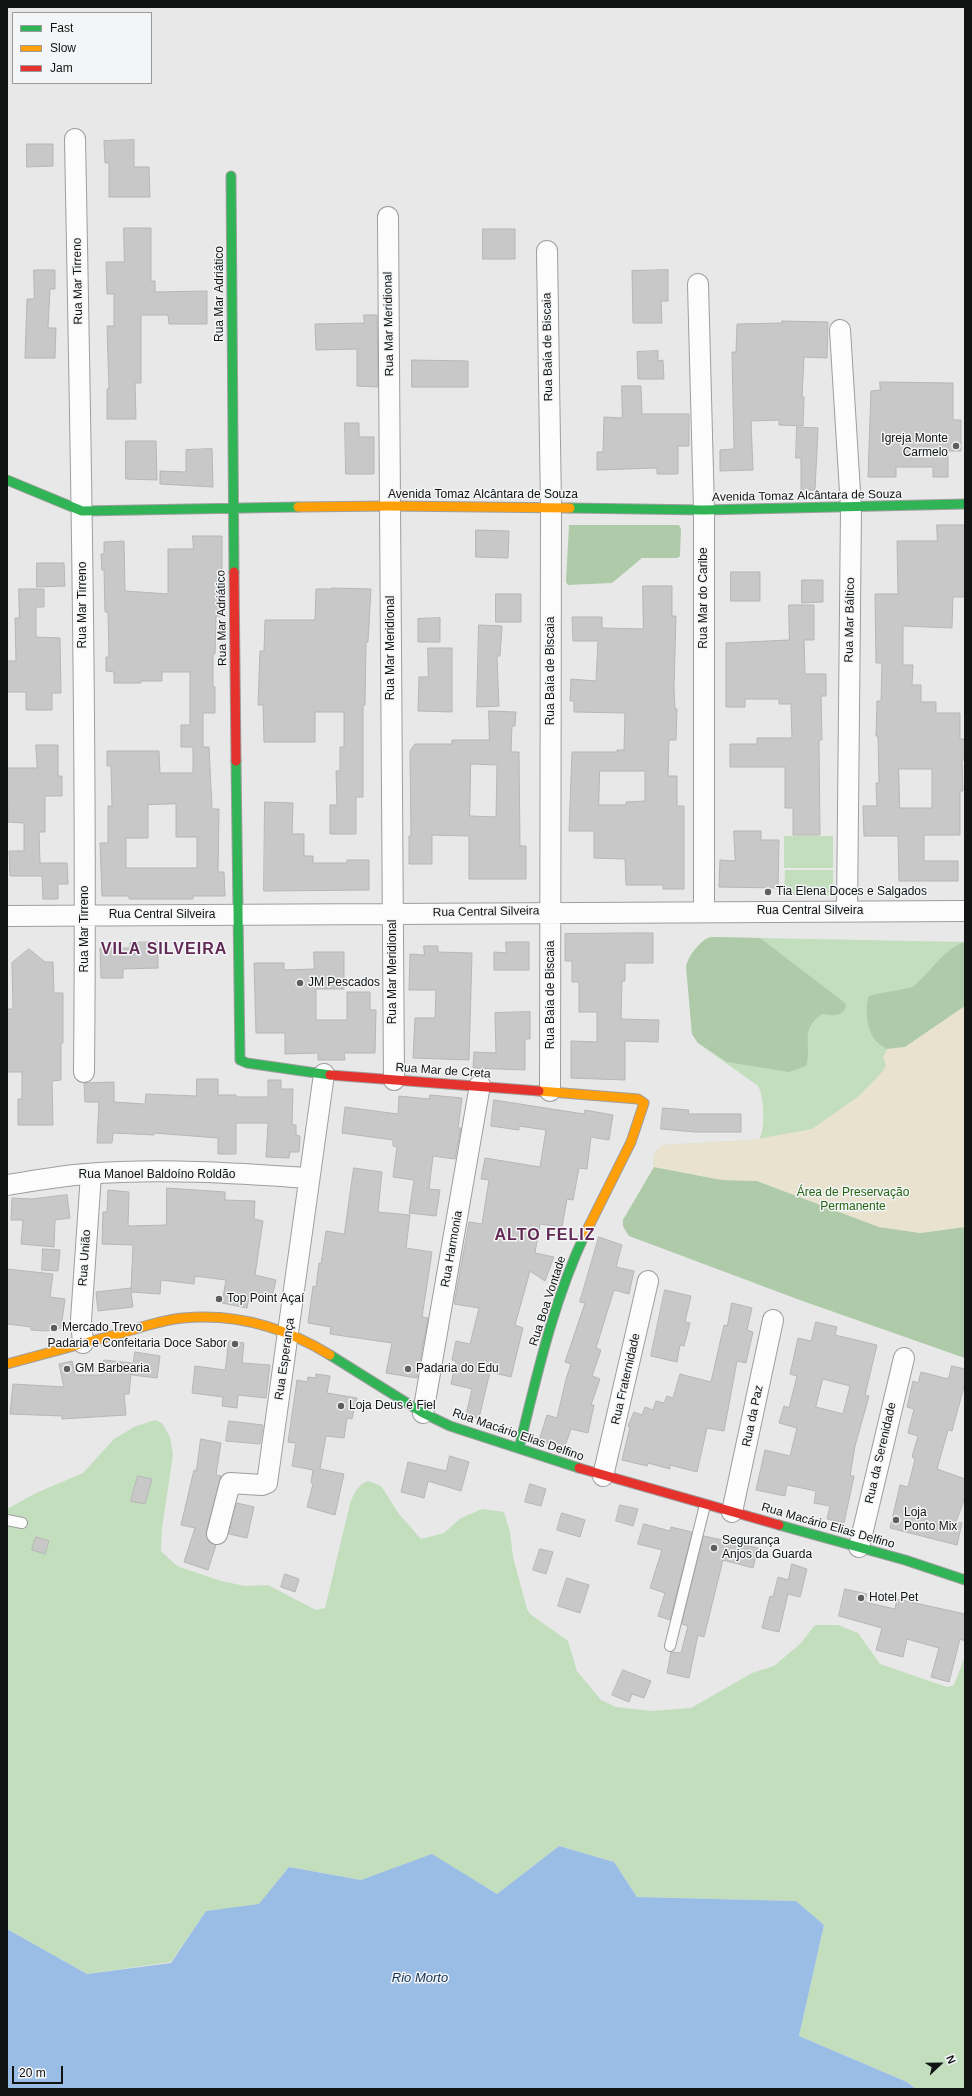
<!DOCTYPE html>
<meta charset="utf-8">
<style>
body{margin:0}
#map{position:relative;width:972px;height:2096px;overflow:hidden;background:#e8e8e9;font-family:Arial,sans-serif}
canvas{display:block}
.frame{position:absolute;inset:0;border:8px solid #121313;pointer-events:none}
.legend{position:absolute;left:12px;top:12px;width:140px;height:72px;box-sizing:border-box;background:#f4f5f7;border:1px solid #9a9b9c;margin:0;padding:5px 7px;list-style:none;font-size:12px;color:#121313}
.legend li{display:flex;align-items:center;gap:8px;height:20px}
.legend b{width:20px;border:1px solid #9a9b9c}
.north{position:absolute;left:920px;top:2044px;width:40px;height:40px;-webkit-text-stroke:3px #f4f5f7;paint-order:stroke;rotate:68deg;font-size:11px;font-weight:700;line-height:16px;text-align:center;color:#121313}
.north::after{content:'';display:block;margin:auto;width:14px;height:18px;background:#121313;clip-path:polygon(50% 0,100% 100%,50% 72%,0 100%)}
.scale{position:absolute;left:12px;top:2066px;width:51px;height:18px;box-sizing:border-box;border:2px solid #121313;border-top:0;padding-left:5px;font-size:12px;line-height:14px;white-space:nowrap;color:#121313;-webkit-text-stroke:3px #f4f5f7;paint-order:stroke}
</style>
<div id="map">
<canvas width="972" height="2096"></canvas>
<div class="frame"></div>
<ul class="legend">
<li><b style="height:5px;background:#30b455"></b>Fast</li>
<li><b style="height:5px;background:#ff9f0a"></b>Slow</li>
<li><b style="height:5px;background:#e5322d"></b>Jam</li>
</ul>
<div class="north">N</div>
<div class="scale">20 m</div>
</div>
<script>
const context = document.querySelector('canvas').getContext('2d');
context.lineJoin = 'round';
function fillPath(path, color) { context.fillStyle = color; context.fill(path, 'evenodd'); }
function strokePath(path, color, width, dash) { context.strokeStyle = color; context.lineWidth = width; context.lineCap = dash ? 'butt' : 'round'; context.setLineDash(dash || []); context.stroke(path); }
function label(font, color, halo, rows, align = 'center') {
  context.font = font + ' Arial,sans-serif'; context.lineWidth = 3; context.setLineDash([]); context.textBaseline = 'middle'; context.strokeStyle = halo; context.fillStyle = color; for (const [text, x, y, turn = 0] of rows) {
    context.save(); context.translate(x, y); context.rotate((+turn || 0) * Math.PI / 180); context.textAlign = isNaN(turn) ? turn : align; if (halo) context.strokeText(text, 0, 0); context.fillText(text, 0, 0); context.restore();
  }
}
const green = new Path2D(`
 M784 836H833V868H784Z
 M785 870H833V896L784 895Z
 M711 937 965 942V1358L800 1300 627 1234 623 1226V1220L654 1167C652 1158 655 1149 663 1145L751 1140 759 1139C766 1129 764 1096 758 1086L698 1043 692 1034 687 963 705 939Z
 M155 1420 162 1423 170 1437 173 1455 162 1528 161 1551 177 1566 221 1581 245 1586 268 1585 316 1610 325 1608 350 1504C354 1493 357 1485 368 1481L381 1486 399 1514 421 1539 444 1533 461 1518 482 1509 504 1512 510 1532 513 1557 527 1609 530 1614 568 1641 577 1671 601 1700 616 1707 651 1711 691 1708 752 1673 774 1666 801 1643 815 1625H838L858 1633 880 1664 947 1687 954 1685 965 1656V2089H916L907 2082 799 2036 824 1925 796 1901 637 1897 614 1862 559 1846 497 1894 432 1855 361 1880 289 1867 259 1905 206 1911 171 1962 87 1974 7 1929V1509L36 1493 83 1473 114 1439 134 1427Z`);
const forest = new Path2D(`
 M569 525H679L681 529 680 556 677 558H642L612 583 568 585 566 582Z
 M711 937 760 938 845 1003 846 1007C841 1018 832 1015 822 1014 798 1031 813 1044 806 1066L789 1072 727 1062 698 1043 692 1034 686 967C688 956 700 940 711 937Z
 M965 942V1006L905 1047 887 1049C883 1047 879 1044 876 1041 867 1031 864 1008 869 996 878 993 909 989 914 986 930 973 944 948 965 942Z
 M654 1167 722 1180 757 1181 879 1227 920 1233 965 1227V1358L800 1300 629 1236 623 1226V1220Z`);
const sand = new Path2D(`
 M965 1006V1227L920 1233 879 1227 757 1181 722 1180 654 1167C652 1158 655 1149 663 1145L751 1140 812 1129 859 1096 883 1071 886 1065 883 1057 887 1049 905 1047Z`);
const water = new Path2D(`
 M559 1846 614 1862 637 1897 796 1901 824 1925 799 2036 907 2082 916 2089H7V1929L87 1974 171 1963 206 1911 259 1904 289 1867 361 1880 432 1854 497 1894Z`);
const building = new Path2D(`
 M134 140V167H149L150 197H109V163H105L104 141Z
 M27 144H53V166L27 167Z
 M124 228H151V281H155V292L207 291V324H169L168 315H141V383H135L136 419H107V389H109L107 326H114V294H107L106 262H124Z
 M483 229H515V259H483Z
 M34 270H55V289H50L48 328H56L55 358H25L27 299H34Z
 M668 270V301H661L662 323H633L632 271Z
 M364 315H377L378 387 357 386V349L316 350 315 324 364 323Z
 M782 321 828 322 827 358 804 357 802 397H804L803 426 779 425V420L751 421 753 470 720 471V450L734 449 732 352H736L737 324 782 323Z
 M658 351V361L663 360 664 379H638L637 352Z
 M412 360 468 361V387H412Z
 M880 382 953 383V420H961V451H948V477H933V467H896V477H868L871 391 880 390Z
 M622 386H641L642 414H689V446H678V474H657V468L597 470V452H603L604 417 622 418Z
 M345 423H359V437H374V474H346Z
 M797 427 818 428 815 490H801V458H796Z
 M126 441H156L157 480 126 479Z
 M212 449 213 487 160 484V471L186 472V450Z
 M937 525H965V597H953L952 628 903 626V665H913L912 685H921V702H936V713H960V739H965V760H962L963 791H960V835H924V861H958V881H899L898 836H864L863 806H877L876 783H879L878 736H876L877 701H881L882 663H876L875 594H898L897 541H937ZM899 769H932V808H900Z
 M476 530 509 531 508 558 476 557Z
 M193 536H222V616H216L215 654H213V687H215V713H203V747H209L212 809H219L218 872H224L225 896H193V899H129V896H102L100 843H108V806H112L111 766H107V751H159L160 773H193V747H181V725H190V672H162V681H141V683H114V672L106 671V657H109L108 612H105L104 570H102L101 554H104V542L124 541 125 591 168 594V549H193ZM176 804V837H197V868H126V838H148V805Z
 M37 563H64L65 586 37 587Z
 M731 572H760V601H731Z
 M802 580H823V602L802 603Z
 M643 586H672V616H676L674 688 675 709H677L676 740H669L668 776H677V806H684V889H663V885H626L625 859 594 858V831H569L572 752H617V750H624L625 713 574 712V701H570L571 679 596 681 598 641H573L572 617H602V628L643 629ZM600 771H645V801L626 802V805H599Z
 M332 588 371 589 368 642H366L365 705H363V797H356V834H330V805H337L336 771H340V747H344V712H315V742H264L263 705H258L260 651H264L265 620H315L316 589H332Z
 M19 589H44V607H36V637L60 638 61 693H52V710H26V692H7V661H16L15 618H19Z
 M496 594H521V622H496Z
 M789 605H814V640H804L805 674H826V696H821L822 740H819L820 835H793V808H785V767H730V744H757V738H792L791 704H779V699H745V707H726V643L789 640Z
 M440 618V642H418V619Z
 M479 625 502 626 500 656H497L499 706 477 707Z
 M428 648H452V712L418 711 419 677H428Z
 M489 711 516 712 515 726H512L511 752H519L520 846H526V879H469V836L432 835V864H409V836H411L410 751 415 744H452V740H489ZM471 764 497 765 496 817 470 816Z
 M36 745H58V776H62V796H45V832H39L40 863H67L68 884H58V899H43L42 876H10L9 851H24V823L8 822 7 768H37Z
 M265 802 293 803 292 834H304V856H313V863H347V860H369V890L264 891Z
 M734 831H761V840H779L778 888 719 887 720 860 735 861Z
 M627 933H653V963H625V981H622L621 1019 659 1020 658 1042 625 1041V1080L571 1078V1041L597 1042V1012H579V982H572V961H565V934Z
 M158 942V968L123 969V978H101L100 948H130V943Z
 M506 942H529V970H494V952L506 953Z
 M424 946H438V952L472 953 469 1060 413 1058 415 1018H435L436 990H409L410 954 424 955Z
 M29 949 45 962H53L54 993H63V1043H61V1080L52 1081 53 1125H18V1099H22V1072H7V1009H13L12 963Z
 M314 952H344V989H316V1020H347V992H370V1010H376L375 1053H344L345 1060H318V1053L285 1054V1033H256L254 963H284V970L314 969Z
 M530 1012V1039H525V1070L473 1068 474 1052 496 1053 495 1013Z
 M197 1079H218V1095H236V1097H268V1080H281V1089H293L292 1125H296V1135L300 1136 299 1152H290L289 1158 266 1157 268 1123H236V1154H218V1138L154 1133V1135L113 1133 112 1143H97L99 1102H85L84 1083 114 1082V1102L145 1104 146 1094 196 1096Z
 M430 1095 462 1098 458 1128H461L455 1159 433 1156 429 1189 440 1190 436 1216 409 1213 414 1180 393 1177 397 1147 393 1146V1140L342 1133 345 1107 398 1114 399 1096 429 1099Z
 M494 1100 584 1114 585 1110 613 1115 609 1140 591 1137 587 1169 579 1168 573 1200 567 1199 562 1227 540 1224 535 1253 554 1257 545 1281 530 1271 515 1325 523 1328 511 1377 490 1372 479 1418 466 1415 472 1389 451 1384 456 1361 452 1360 456 1341 470 1344 479 1308 454 1304 469 1222 482 1224 489 1180 481 1179 485 1158 540 1167 546 1130 519 1126V1130L491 1126Z
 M663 1108 689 1110 688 1114H741V1132H695L661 1129Z
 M354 1168 382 1172 378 1212 410 1215 406 1248 432 1252 422 1317 428 1318 417 1378 386 1373 392 1343 330 1334 331 1327 308 1323 313 1286 316 1287 319 1263 321 1264 326 1231 344 1234Z
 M167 1188 225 1192V1200L255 1201 254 1219 263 1221 255 1275 276 1280 272 1297 250 1292 247 1308 222 1303 226 1280 195 1276 194 1284 161 1280 160 1294 131 1292 133 1307 98 1311 96 1292 131 1288V1290L133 1245 102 1244 103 1212H107L108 1190 129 1192 128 1226 166 1225Z
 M67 1195 70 1218 55 1220 54 1247 21 1244 23 1220H11L12 1198 31 1199Z
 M599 1237 622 1245 616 1267 634 1271 629 1294 614 1290 596 1348 601 1350 592 1376 600 1379 591 1405H594L588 1433 571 1429 564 1449 539 1441 547 1415 557 1418 566 1379 571 1364 565 1362 585 1303 580 1302Z
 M43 1249 60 1250 58 1271 42 1270Z
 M7 1269 53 1274 50 1297 65 1299 61 1328 46 1331 31 1330V1327L7 1324Z
 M665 1290 691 1296 685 1322 690 1323 684 1346 680 1345 677 1362 651 1356Z
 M732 1303 752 1308 747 1330 753 1332 746 1363 737 1361 724 1431 707 1428 697 1472 670 1465V1469L648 1463 647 1466 622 1460 630 1427 628 1426 634 1412 642 1415 645 1407 653 1410 656 1401 664 1403 667 1396 673 1398 680 1374 711 1382 724 1325 727 1326Z
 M816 1322 837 1327 835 1335 877 1345 865 1395 869 1396 855 1446 850 1476H854L844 1523 827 1519 830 1506 814 1503 816 1491 787 1485 785 1496 756 1490 765 1450 790 1456 797 1428 779 1423 784 1406 789 1408 797 1376 790 1374 798 1338 811 1341ZM823 1379 850 1386 843 1414 816 1407Z
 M229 1341 244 1343 242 1363 270 1365 266 1398 238 1395 237 1408 222 1406 223 1397 192 1393 195 1366 225 1370Z
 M135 1352 160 1356 157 1378 132 1375Z
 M104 1360 132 1363 129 1394H124L126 1415 62 1419V1416L10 1414 13 1384 64 1387 59 1364 72 1361 75 1375H102Z
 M952 1366 965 1369V1383L952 1431 948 1430 937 1469 965 1479V1497L956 1522 962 1523 957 1545 890 1528 900 1485 908 1487 915 1459 912 1457 918 1436 908 1433 914 1409 907 1407 913 1381 918 1383 921 1372 948 1379Z
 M316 1374 330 1376 327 1393 357 1398 352 1419 347 1418 344 1438 326 1436 320 1469 344 1474 335 1515 307 1507 313 1484 311 1483 313 1470 292 1466 296 1443 288 1442 297 1380 307 1382 308 1377 316 1378Z
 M229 1421 263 1425 260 1444 226 1441Z
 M201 1439 221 1443 216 1475 221 1476 206 1532 209 1542 216 1545 208 1570 184 1562 195 1528 181 1525 194 1470 196 1471Z
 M450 1456 469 1462 461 1491 428 1481 424 1498 401 1492 408 1462 446 1471Z
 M138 1476 152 1479 145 1504 131 1501Z
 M530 1484 546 1489 541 1506 525 1502Z
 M237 1503 254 1507 247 1538 229 1534Z
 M620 1505 638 1509 633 1526 616 1521Z
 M562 1513 585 1520 580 1537 557 1530Z
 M644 1524 670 1531 671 1527 692 1532 670 1620 658 1616 665 1593 650 1588 662 1550 638 1544Z
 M704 1536 758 1548 753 1568 723 1560 704 1637 698 1635 689 1678 667 1673 671 1652 681 1653 688 1626 682 1624Z
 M36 1537 49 1541 45 1554 32 1550Z
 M540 1549 553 1552 546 1574 533 1570Z
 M792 1564 807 1569 800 1597 788 1594 779 1632 762 1628 770 1596 773 1597 778 1577 788 1580Z
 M285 1574 299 1579 295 1592 281 1587Z
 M567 1578 589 1585 580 1613 558 1606Z
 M845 1589 867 1594 865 1602 895 1609 897 1599 965 1614V1641L960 1639 949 1682 931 1677 939 1648 907 1639 903 1657 876 1650 882 1628 839 1616Z
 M623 1670 651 1681 644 1698 632 1694 629 1702 612 1695Z`);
const lane = new Path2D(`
 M7 1520 22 1523
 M670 1646 705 1505`);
const street = new Path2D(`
 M75 139C81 450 87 761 84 1072
 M388 217 394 1080
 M547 251 551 507 550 1091
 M698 284 704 510V912
 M840 330 851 508 847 911
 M7 916 965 911
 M7 1185C33 1181 59 1176 86 1174 159 1168 235 1173 308 1178
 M83 1343 81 1320 91 1174
 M423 1413 480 1085
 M603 1476 648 1281
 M732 1512 773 1320
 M217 1534 230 1483 262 1485 267 1483 324 1074
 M859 1547 904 1358`);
const fast = new Path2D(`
 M231 176 234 572
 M7 480 82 511 298 507
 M570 508 704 510 965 504
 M236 761 240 1060 247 1063 330 1075
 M330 1355 423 1413 450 1426 579 1468
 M519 1448C537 1375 553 1302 585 1234
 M779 1525 905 1560 965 1580`);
const slow = new Path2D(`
 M298 507 390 506 570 508
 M539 1091 638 1099 644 1103 631 1142 585 1234
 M7 1364C44 1354 81 1344 118 1334 139 1328 161 1320 183 1318 236 1313 286 1328 330 1355`);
const jam = new Path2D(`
 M234 572 236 761
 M330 1075 539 1091
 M579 1468 779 1525`);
const markers = [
 [956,446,4,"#5d5e5e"],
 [768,892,4,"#5d5e5e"],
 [300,983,4,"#5d5e5e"],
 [219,1299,4,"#5d5e5e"],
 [54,1328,4,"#5d5e5e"],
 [235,1344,4,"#5d5e5e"],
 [67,1369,4,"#5d5e5e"],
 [408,1369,4,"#5d5e5e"],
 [341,1406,4,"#5d5e5e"],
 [896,1520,4,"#5d5e5e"],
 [714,1548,4,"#5d5e5e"],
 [861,1598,4,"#5d5e5e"]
];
const streetNames = [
 ["Rua Mar Tirreno",78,281,-91],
 ["Rua Mar Adriático",220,294,-90],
 ["Rua Mar Meridional",389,324,-91],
 ["Rua Baía de Biscaia",548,347,-91],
 ["Avenida Tomaz Alcântara de Souza",483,495],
 ["Avenida Tomaz Alcântara de Souza",807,496,-1],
 ["Rua Mar do Caribe",704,598,-90],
 ["Rua Mar Tirreno",83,605,-90],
 ["Rua Mar Adriático",222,618,-91],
 ["Rua Mar Báltico",850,620,-89],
 ["Rua Mar Meridional",391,648,-90],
 ["Rua Baía de Biscaia",551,671,-90],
 ["Rua Central Silveira",810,911],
 ["Rua Central Silveira",486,912,-1],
 ["Rua Central Silveira",162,915],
 ["Rua Mar Tirreno",85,929,-90],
 ["Rua Mar Meridional",393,972,-90],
 ["Rua Baía de Biscaia",551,995,-90],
 ["Rua Mar de Creta",443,1071,4],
 ["Rua Manoel Baldoíno Roldão",157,1175],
 ["Rua Harmonia",452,1249,-80],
 ["Rua União",85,1258,-86],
 ["Rua Boa Vontade",548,1301,-72],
 ["Rua Esperança",285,1359,-82],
 ["Rua Fraternidade",626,1379,-77],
 ["Rua da Paz",753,1416,-78],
 ["Rua Macário Elias Delfino",518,1435,19],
 ["Rua da Serenidade",881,1453,-77],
 ["Rua Macário Elias Delfino",828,1526,16]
];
const poiNames = [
 ["Igreja Monte",948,439,"right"],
 ["Carmelo",948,453,"right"],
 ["Tia Elena Doces e Salgados",776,892],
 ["JM Pescados",308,983],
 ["Top Point Açaí",227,1299],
 ["Mercado Trevo",62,1328],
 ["Padaria e Confeitaria Doce Sabor",227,1344,"right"],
 ["GM Barbearia",75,1369],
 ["Padaria do Edu",416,1369],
 ["Loja Deus é Fiel",349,1406],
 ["Loja",904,1513],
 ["Ponto Mix",904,1527],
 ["Segurança",722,1541],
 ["Anjos da Guarda",722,1555],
 ["Hotel Pet",869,1598]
];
const parkNames = [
 ["Área de Preservação",853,1193],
 ["Permanente",853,1207]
];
const waterNames = [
 ["Rio Morto",420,1978]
];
const districtNames = [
 ["VILA SILVEIRA",164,950],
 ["ALTO FELIZ",545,1236]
];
fillPath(green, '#c3debd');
fillPath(forest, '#afcaa9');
fillPath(sand, '#e8e2cf');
fillPath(water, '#9abde6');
fillPath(building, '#c8c8c8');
strokePath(building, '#b7b6b7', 1);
strokePath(lane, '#9e9e9f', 12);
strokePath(street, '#9e9e9f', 22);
strokePath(fast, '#9e9e9f', 11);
strokePath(slow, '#9e9e9f', 11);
strokePath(jam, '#9e9e9f', 11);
strokePath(lane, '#fcfcfc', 10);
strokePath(street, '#fcfcfc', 20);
strokePath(fast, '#30b455', 9);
strokePath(slow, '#ff9f0a', 9);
strokePath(jam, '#e5322d', 9);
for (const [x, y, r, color] of markers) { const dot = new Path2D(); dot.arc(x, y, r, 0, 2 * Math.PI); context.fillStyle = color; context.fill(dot); strokePath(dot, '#f4f5f7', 1.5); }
label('12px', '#121313', '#f4f5f7', streetNames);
label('12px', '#121313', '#f4f5f7', poiNames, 'left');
label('12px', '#276612', '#f4f5f7', parkNames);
label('italic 13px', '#0c3055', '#f4f5f7', waterNames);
context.letterSpacing = '1px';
label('bold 16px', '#622954', '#f4f5f7', districtNames);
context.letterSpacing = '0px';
</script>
